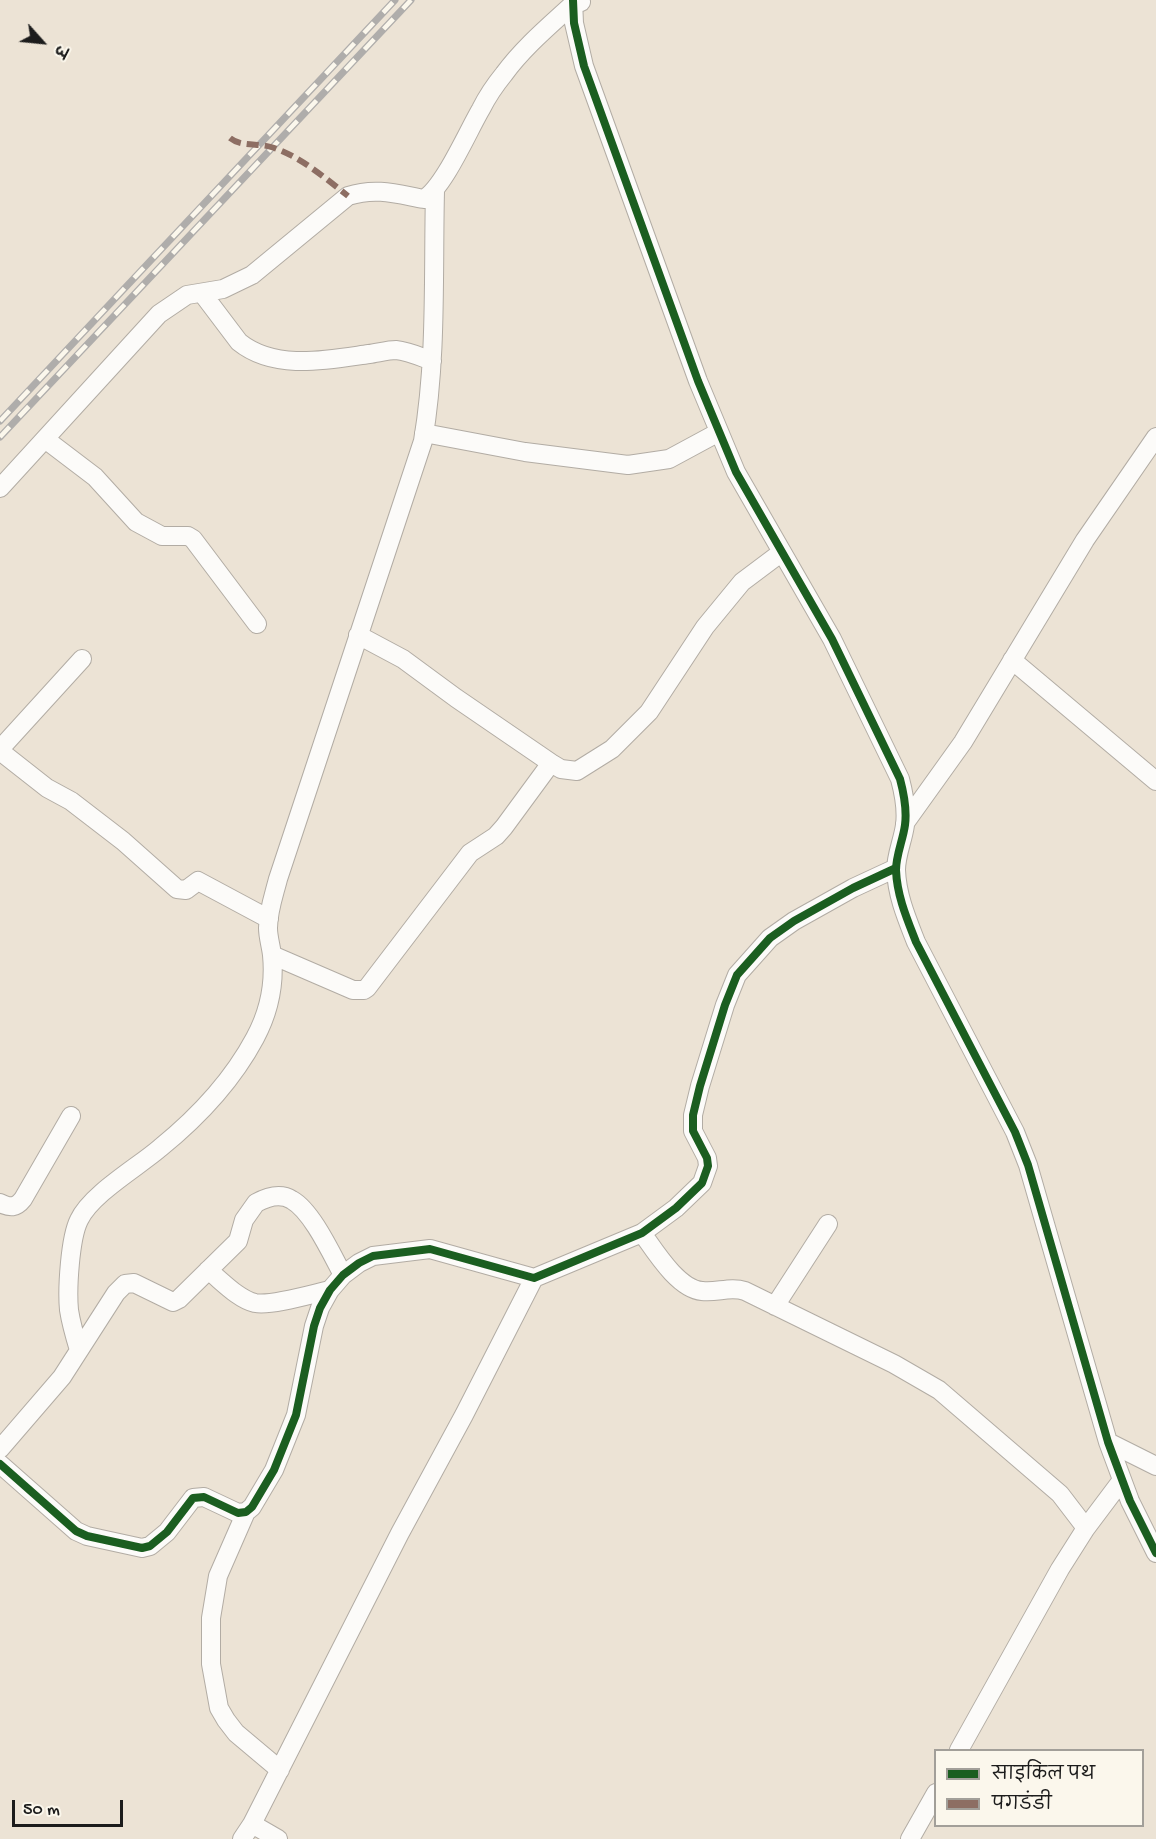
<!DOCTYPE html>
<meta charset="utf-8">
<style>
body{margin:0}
#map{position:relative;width:1156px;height:1839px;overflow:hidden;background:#ece3d5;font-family:"Gochi Hand","Playpen Sans Deva",sans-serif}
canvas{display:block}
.legend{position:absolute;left:934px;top:1749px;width:210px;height:78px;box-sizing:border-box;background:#fbf7ec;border:2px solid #a29f99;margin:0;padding:8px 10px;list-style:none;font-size:18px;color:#1c1c1c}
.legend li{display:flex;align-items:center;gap:12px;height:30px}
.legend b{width:30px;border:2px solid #a29f99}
.north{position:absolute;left:12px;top:12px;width:60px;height:60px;-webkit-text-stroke:4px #fbf7ec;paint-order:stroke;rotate:117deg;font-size:16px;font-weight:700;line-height:24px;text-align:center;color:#1c1c1c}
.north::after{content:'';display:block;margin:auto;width:21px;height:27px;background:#1c1c1c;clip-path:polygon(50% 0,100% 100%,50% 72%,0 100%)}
.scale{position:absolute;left:12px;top:1800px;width:111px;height:27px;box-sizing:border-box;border:3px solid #1c1c1c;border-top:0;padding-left:8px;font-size:18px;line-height:21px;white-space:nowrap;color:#1c1c1c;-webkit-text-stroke:4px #fbf7ec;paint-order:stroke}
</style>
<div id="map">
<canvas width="1156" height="1839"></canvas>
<ul class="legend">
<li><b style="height:8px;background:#1b5e20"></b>साइकिल पथ</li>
<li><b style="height:8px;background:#8d6e63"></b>पगडंडी</li>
</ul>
<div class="north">उ</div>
<div class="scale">50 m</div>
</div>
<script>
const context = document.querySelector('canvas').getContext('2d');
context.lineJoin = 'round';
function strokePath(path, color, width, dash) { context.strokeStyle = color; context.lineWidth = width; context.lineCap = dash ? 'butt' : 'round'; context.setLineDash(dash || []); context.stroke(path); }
const minor = new Path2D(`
 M573 0 574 23 584 66 698 381 736 472 832 639 900 779C904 794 907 810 905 825 903 840 896 855 896 870 897 896 907 919 916 942L1015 1132 1028 1165 1108 1442 1130 1501 1156 1553
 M202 293 239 342C275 371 327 360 369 354 377 353 388 350 396 350 408 351 421 357 432 361
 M424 433 525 452 628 465 669 459 719 432
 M45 439 95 477 136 522 162 536H188L193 539 257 624
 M0 488 159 314 187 295 223 289 252 275 348 196C376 187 397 194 424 199 444 187 468 131 481 109 487 97 495 85 504 74 523 48 548 27 572 5L581 2
 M358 635 403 659 456 698 551 763 561 769 577 771 612 749 649 712 705 627 742 582 782 552
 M1012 660 1156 781
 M0 749 82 659
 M0 751 47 788 71 801 123 841 177 889 186 890 198 881 269 919
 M905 823 963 742 1085 540 1156 437
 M272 955 353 990H364L367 988 470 853 496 836 504 827 551 763
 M0 1203C10 1208 16 1208 23 1199L71 1116
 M642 1233C655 1251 678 1289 702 1291 717 1293 730 1286 745 1291L894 1364 939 1390 1060 1494 1086 1528
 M208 1270C222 1281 238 1299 255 1303 272 1306 312 1294 330 1290
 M775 1306 828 1224
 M79 1350C75 1337 71 1323 69 1310 67 1289 70 1238 79 1220 91 1194 138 1167 160 1148 197 1118 232 1081 255 1038 269 1012 275 985 272 955 271 946 268 937 268 928 268 911 274 895 278 879L423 441C437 358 433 274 435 191
 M1108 1442 1156 1466
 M0 1449 62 1377 116 1293 125 1284 134 1283 173 1302 179 1299 238 1241 244 1220 256 1203C267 1197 281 1193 292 1200 312 1211 332 1255 343 1275
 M0 1464 76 1531 87 1536 142 1548 150 1546 167 1532 193 1498 204 1497 238 1513 246 1512 252 1507 274 1470 296 1415 314 1326 320 1308 330 1290 343 1275 359 1263 373 1256 430 1249 534 1278 642 1233 676 1208 702 1183 708 1166 707 1158 693 1131V1115L700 1086 725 1005 737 975 770 938 794 921 853 888 896 868
 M246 1512 218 1576 211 1618V1664L219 1708 226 1720 236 1733 280 1770
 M959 1750 1060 1569 1086 1528 1122 1480
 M252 1824 278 1839
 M242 1839 252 1824 400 1533 464 1415 534 1278
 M910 1839 936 1793`);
const rail = new Path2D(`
 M0 421 395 0
 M0 437 411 0`);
const quiet = new Path2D(`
 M230 138C241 147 258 143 271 147 300 156 325 178 348 196`);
const cycleway = new Path2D(`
 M573 0 574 23 584 66 698 381 736 472 832 639 900 779C904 794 907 810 905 825 903 840 896 855 896 870 897 896 907 919 916 942L1015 1132 1028 1165 1108 1442 1130 1501 1156 1553
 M0 1464 76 1531 87 1536 142 1548 150 1546 167 1532 193 1498 204 1497 238 1513 246 1512 252 1507 274 1470 296 1415 314 1326 320 1308 330 1290 343 1275 359 1263 373 1256 430 1249 534 1278 642 1233 676 1208 702 1183 708 1166 707 1158 693 1131V1115L700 1086 725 1005 737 975 770 938 794 921 853 888 896 868`);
strokePath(minor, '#b2aca4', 20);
strokePath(minor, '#fcfbf9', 18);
strokePath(rail, '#afadab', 7);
strokePath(rail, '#fbf7ec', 4.5, [14]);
strokePath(quiet, '#8d6e63', 6, [12, 6]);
strokePath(cycleway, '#1b5e20', 8);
</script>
